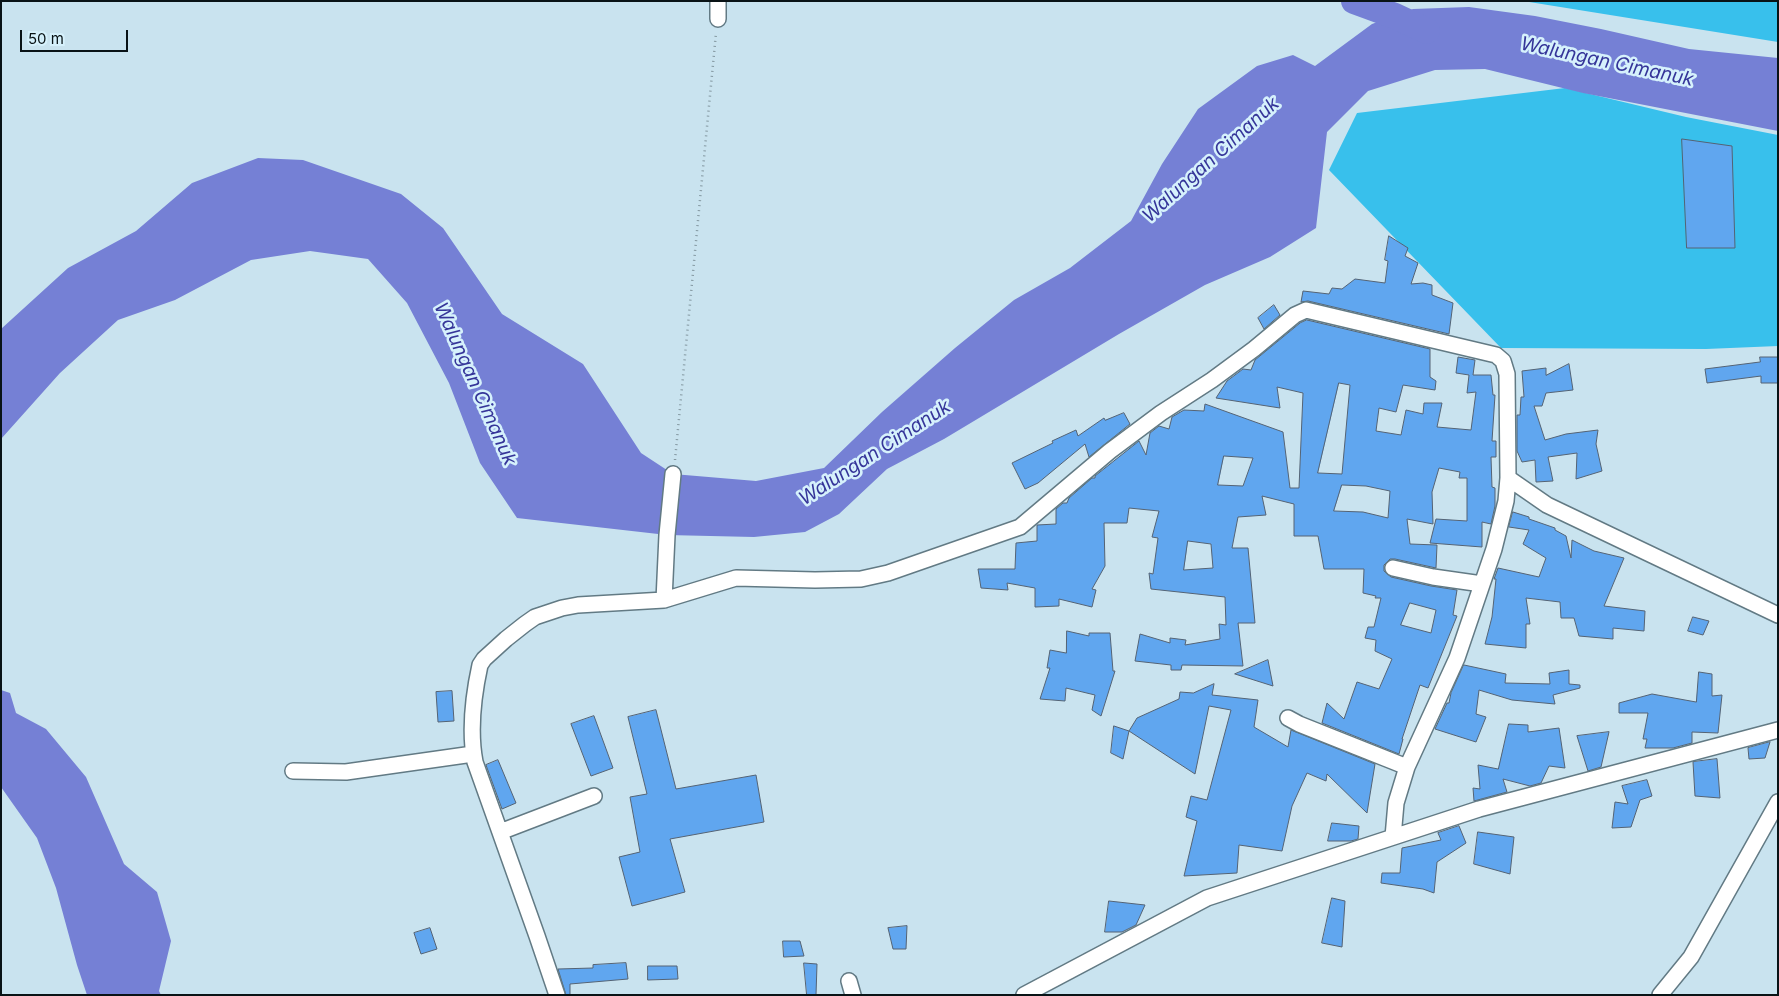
<!DOCTYPE html>
<style>
body{margin:0}
#map{position:relative;width:1779px;height:996px;overflow:hidden;background:#c9e3ef;font-family:Inter,sans-serif}
canvas{display:block}
.frame{position:absolute;inset:0;border:2px solid #091316;pointer-events:none}
.scale{position:absolute;left:20px;top:30px;width:108px;height:22px;box-sizing:border-box;border:2px solid #091316;border-top:0;padding-left:6px;font-size:15px;line-height:18px;white-space:nowrap;color:#091316;-webkit-text-stroke:4px #d6f1fc;paint-order:stroke}
</style>
<div id="map">
<canvas width="1779" height="996"></canvas>
<div class="frame"></div>
<div class="scale">50 m</div>
</div>
<script>
const context = document.querySelector('canvas').getContext('2d');
context.lineJoin = 'round';
function fillPath(path, color) { context.fillStyle = color; context.fill(path, 'evenodd'); }
function strokePath(path, color, width, dash) { context.strokeStyle = color; context.lineWidth = width; context.lineCap = dash ? 'butt' : 'round'; context.setLineDash(dash || []); context.stroke(path); }
function label(font, color, halo, rows, align = 'center') {
  context.font = font + ' Inter,sans-serif'; context.lineWidth = 5; context.setLineDash([]); context.textBaseline = 'middle'; context.strokeStyle = halo; context.fillStyle = color; for (const [text, x, y, turn = 0] of rows) {
    context.save(); context.translate(x, y); context.rotate((+turn || 0) * Math.PI / 180); context.textAlign = isNaN(turn) ? turn : align; if (halo) context.strokeText(text, 0, 0); context.fillText(text, 0, 0); context.restore();
  }
}
const forest = new Path2D(`
 M1523 1H1778V42Z
 M1565 88 1686 117 1778 135V346L1706 349 1501 348 1329 170 1357 113Z`);
const water = new Path2D(`
 M1469 7 1535 16 1601 29 1689 49 1778 58V131L1583 93 1485 69 1435 70 1368 91 1327 132 1316 228 1270 257 1205 285 1119 334 944 439 887 469 839 514 805 532 754 537 667 535 517 518 480 463 449 383 407 303 368 259 310 251 251 260 175 300 118 320 60 373 1 439V329L68 268 136 231 192 183 258 158 303 160 401 194 443 228 502 314 583 364 641 453 673 474 756 481 824 468 882 412 955 348 1014 300 1070 268 1131 221 1162 164 1198 109 1257 66 1293 55 1315 66 1372 24 1413 9Z
 M1 690 10 693 16 713 46 729 86 777 124 864 157 892 171 941 159 991 161 995H87L77 965 56 888 37 838 1 787Z`);
const river = new Path2D(`
 M1354 1 1395 16 1427 31`);
const building = new Path2D(`
 M1682 139 1732 146 1735 248H1687Z
 M1389 236 1408 248 1405 256 1418 263 1411 284 1423 283 1432 285V295L1453 303 1449 334 1308 301 1301 302 1303 291 1329 294 1332 288 1342 289 1355 279 1385 283 1388 261 1385 260Z
 M1274 305 1280 315 1264 329 1258 318Z
 M1307 320 1430 349V377L1436 381 1435 390 1403 385 1396 412 1379 408 1376 431 1401 435 1406 410 1423 414 1424 403H1442L1437 427 1471 430 1476 392 1467 393 1469 375 1456 373 1458 357 1475 360 1473 375H1491L1493 395H1495L1492 441H1496V457H1491L1492 487 1495 488V506L1491 524 1482 522V547L1430 543 1436 519 1467 521V478H1459L1460 472 1439 468 1432 492 1433 524 1407 519 1410 544 1437 545 1436 568 1395 559H1390L1384 565V571L1391 577 1431 586 1457 590 1453 615 1457 616 1428 688 1420 685 1402 739H1403L1399 754 1322 723 1327 703 1344 719 1357 682 1379 689 1392 659 1375 651 1376 640 1365 638 1368 627H1374L1381 598H1375L1376 596 1363 593 1364 569H1324L1318 536H1294V504L1262 496 1266 515 1238 517 1232 548H1248L1255 623H1238L1243 666 1182 665 1181 670H1171V665L1135 661 1140 634 1170 643V638L1186 640 1185 645 1220 639 1219 624 1226 625 1225 597 1151 589 1149 573 1153 574 1158 538 1152 537 1159 511 1129 508 1127 523H1104L1105 566 1092 589 1096 590 1092 607 1059 599V606L1035 607V588L1007 583 1008 590 981 588 978 569H1015L1016 543 1037 541V525L1056 524V509L1063 503H1067L1069 498 1092 478H1095V476L1139 441 1146 455 1150 433 1159 426 1169 429 1172 417 1184 410 1204 411 1205 404 1283 432 1290 488H1299L1303 393 1277 387 1280 408 1216 398 1227 381 1243 369 1251 370 1255 360 1300 323ZM1339 383 1350 385 1342 474 1318 473ZM1224 456 1253 458 1243 486 1218 485ZM1342 485 1366 486 1390 491 1388 518 1363 512 1334 511ZM1188 541 1211 544 1213 568 1184 570ZM1410 603 1436 610 1431 633 1401 625Z
 M1760 357H1778V383H1761V376L1707 383 1705 369 1760 362Z
 M1569 364 1573 390 1546 393 1542 406H1534L1545 440 1566 434 1598 430 1596 444 1602 471 1576 479 1577 453 1548 457 1553 481 1536 482 1535 460 1522 462 1517 451V415H1520L1521 397H1524L1522 371 1546 368V375Z
 M1124 413 1130 424 1089 457 1085 444 1038 483 1025 489 1012 463 1053 443 1052 441 1076 430 1078 436 1104 418 1105 420Z
 M1513 512 1529 517V519L1555 528V530L1566 536 1571 558 1572 540 1594 551 1624 558 1604 606 1645 611 1644 631 1613 628V639L1579 636 1574 618H1561L1560 602 1526 598 1530 624H1526V648L1485 644 1492 617 1496 579H1494L1498 568 1539 577 1546 558 1523 544 1529 530 1509 527Z
 M1693 617 1709 621 1703 635 1688 631Z
 M1067 631 1089 636V633H1110L1113 671H1115L1101 716 1092 710 1095 695 1066 688 1065 701 1040 699 1050 668H1047L1050 650 1066 653Z
 M1268 660 1273 686 1235 674Z
 M1464 665 1506 674 1505 683 1550 684 1549 673 1569 670V684L1580 685V688L1553 695 1555 704 1512 700 1479 690 1476 714 1486 717 1476 742 1435 729 1447 703H1449L1451 693Z
 M1699 672 1712 674V696L1722 695 1718 733 1692 732V743L1673 748H1645L1647 739H1643L1648 713H1619V703L1652 694 1696 702Z
 M1214 684 1212 695 1258 700 1254 727 1288 747 1291 730 1375 764 1367 813 1327 774 1326 781 1307 773 1292 806 1282 851 1239 845 1237 873 1184 876 1197 821 1186 817 1191 796 1207 800 1231 710 1209 706 1195 774 1129 731 1137 718 1179 699 1180 692 1193 693Z
 M452 691 454 721 438 722 436 692Z
 M656 710 676 789 756 775 764 822 670 839 685 892 632 906 619 857 640 852 630 797 647 794 628 717Z
 M594 716 613 768 591 776 571 724Z
 M1509 724 1528 725V732L1559 728 1565 768 1549 766 1541 783 1530 786 1503 779 1507 792 1474 801 1473 788 1480 789 1478 765 1498 769Z
 M1114 726 1129 731 1123 759 1111 753Z
 M1609 732 1601 767 1588 771 1577 736Z
 M1770 742 1765 758 1749 759 1748 748Z
 M1717 759 1720 798 1695 796 1693 762Z
 M498 760 516 803 502 809 486 765Z
 M1647 780 1652 796 1640 800 1631 827 1612 828 1615 802 1628 804 1622 786Z
 M1332 823 1359 826 1358 839 1351 841H1328Z
 M1459 826 1466 843 1437 862 1434 893 1423 889 1381 883 1382 873H1400L1402 848 1441 840 1438 833Z
 M1478 832 1514 837 1510 874 1474 864Z
 M1332 898 1345 901 1342 947 1322 943Z
 M1109 901 1145 905 1136 925 1122 932H1105Z
 M907 926 906 949H893L888 928Z
 M430 928 437 949 421 954 414 933Z
 M783 941H800L804 956 784 957Z
 M626 963 628 979 570 984V995H566L558 969 593 968V965Z
 M804 963 817 964 816 995H807Z
 M648 966H677L678 979 648 980Z`);
const path = new Path2D(`
 M675 460 716 33`);
const minor = new Path2D(`
 M718 19V1
 M1508 478 1547 505 1778 615
 M1393 568 1433 577 1482 584
 M664 600 667 535 673 474
 M1288 718 1299 724 1407 767
 M293 771 346 772 473 754
 M500 832 594 796
 M849 981 853 995
 M557 995 537 936 475 762C469 730 473 697 480 665L484 659 506 639 525 624 535 617 562 608 578 605 664 600 736 578 815 580 861 579 888 573 1020 527 1110 451 1161 413 1212 380 1254 349 1295 315 1306 310 1496 355 1503 361 1507 374 1508 478 1506 501 1494 549 1457 658 1407 767 1396 803 1393 837
 M1024 995 1207 898 1479 809 1778 730
 M1660 995 1691 957 1778 802`);
const waterNames = [
 ["Walungan Cimanuk",1607,62,12],
 ["Walungan Cimanuk",1211,160,-42],
 ["Walungan Cimanuk",475,384,66],
 ["Walungan Cimanuk",875,453,-33]
];
fillPath(forest, '#38c0ec');
fillPath(water, '#7580d5');
strokePath(river, '#7580d5', 26);
fillPath(building, '#60a6ef');
strokePath(building, '#546374', 1);
strokePath(minor, '#627a84', 18);
strokePath(path, '#8498a1', 2.5, [1, 4]);
strokePath(minor, '#fff', 15);
label('italic 19px', '#353599', '#d6f1fc', waterNames);
</script>
